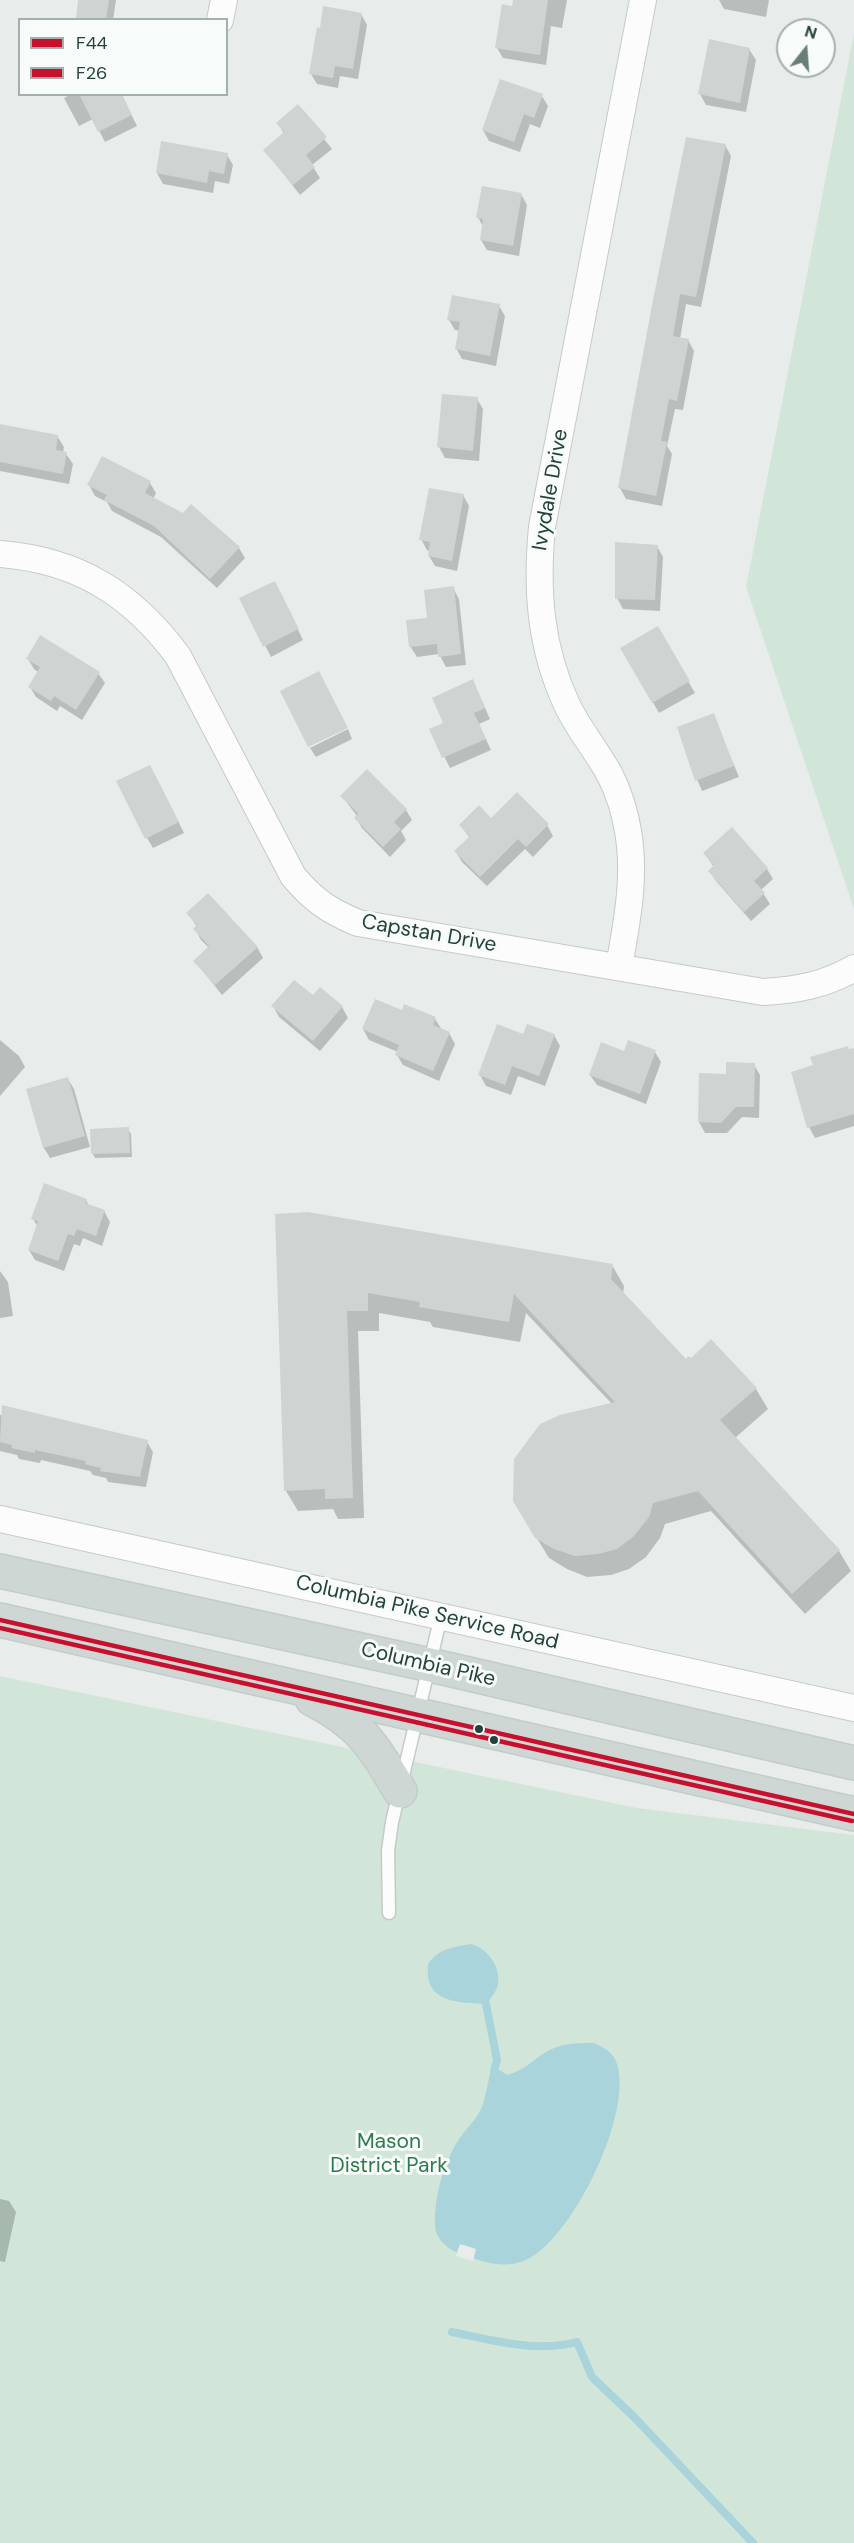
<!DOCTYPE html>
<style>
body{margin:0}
#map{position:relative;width:854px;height:2543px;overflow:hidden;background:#e8edeb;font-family:"DM Sans",sans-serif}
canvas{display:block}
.legend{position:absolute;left:18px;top:18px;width:210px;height:78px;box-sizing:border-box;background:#f7fbf9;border:2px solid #a3b1ad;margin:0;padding:8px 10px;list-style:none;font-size:18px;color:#24423a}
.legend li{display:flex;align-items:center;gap:12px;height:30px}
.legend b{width:30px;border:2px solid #a3b1ad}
.north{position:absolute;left:776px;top:18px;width:60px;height:60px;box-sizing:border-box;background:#f7fbf9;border:2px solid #a3b1ad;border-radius:50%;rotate:17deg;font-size:16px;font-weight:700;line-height:24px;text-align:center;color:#24423a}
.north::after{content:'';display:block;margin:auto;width:21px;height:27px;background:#697e78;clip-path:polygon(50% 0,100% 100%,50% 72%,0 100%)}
</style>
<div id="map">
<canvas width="854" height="2543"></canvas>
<ul class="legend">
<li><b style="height:8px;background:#c8102e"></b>F44</li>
<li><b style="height:8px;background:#c8102e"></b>F26</li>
</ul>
<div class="north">N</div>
</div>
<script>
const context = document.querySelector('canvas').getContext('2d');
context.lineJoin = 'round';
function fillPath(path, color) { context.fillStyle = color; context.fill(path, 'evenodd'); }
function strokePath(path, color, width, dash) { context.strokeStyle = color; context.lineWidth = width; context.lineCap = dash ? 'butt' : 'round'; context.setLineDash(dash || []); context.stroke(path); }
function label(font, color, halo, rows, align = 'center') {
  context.font = font + ' "DM Sans",sans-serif'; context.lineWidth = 6; context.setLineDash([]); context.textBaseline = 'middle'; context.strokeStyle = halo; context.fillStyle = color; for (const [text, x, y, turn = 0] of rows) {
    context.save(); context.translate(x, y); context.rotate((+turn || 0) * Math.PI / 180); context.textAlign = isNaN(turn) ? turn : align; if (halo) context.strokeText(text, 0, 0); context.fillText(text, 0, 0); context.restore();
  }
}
const green = new Path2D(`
 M854 33V909L746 587Z
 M0 1676 637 1808 854 1835V2543H0Z`);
const water = new Path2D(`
 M471 1944C486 1948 501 1965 498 1984 497 1991 491 1998 486 2004 456 2002 424 2003 428 1964 439 1949 452 1947 471 1944Z
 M594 2043C602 2047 611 2051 615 2059 638 2106 570 2247 521 2262 501 2268 483 2262 464 2255 451 2251 435 2241 435 2225 434 2197 444 2162 459 2139 465 2130 474 2122 479 2113 485 2103 487 2086 490 2074L498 2069 507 2075C529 2069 534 2057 552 2049 564 2043 580 2043 594 2043Z`);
const pier = new Path2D(`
 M460 2244 476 2249 473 2261 456 2256Z`);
const shadow = new Path2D(`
 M80 0H116L113 20H77Z
 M515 0H567L562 28 551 26 546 65 503 58 497 48Z
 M719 0H769L766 17 724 9Z
 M361 14 367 25 358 79 340 76 338 88 317 84 311 74Z
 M749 49 756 60 746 112 706 105 700 94Z
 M71 94H121L137 126 105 142 93 119 79 126 64 98Z
 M542 96 548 106 540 128 530 124 520 152 489 141 483 130Z
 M298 106 332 149 312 165 320 178 300 195 265 150 284 134 278 123Z
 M725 145 731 156 701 307 686 304 680 339 688 340 694 351 683 410 675 409 667 446 672 454 662 506 626 499 620 488Z
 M227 155 233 165 229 184 215 181 213 193 163 184 157 173Z
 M521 194 527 205 519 256 487 250 481 240 483 227 478 217Z
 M499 306 505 316 496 366 462 359 456 348 460 331 455 330 449 320Z
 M477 399 483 409 479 461 445 458 439 447Z
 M0 435 57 436 64 447 63 453 66 454 73 464 69 484 0 471Z
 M103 458 150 483 156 493 153 499 239 548 245 558 217 588 161 537 112 511 107 502 95 496 89 485Z
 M463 495 469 506 457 571 435 566 429 556 430 551 427 550 421 539Z
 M657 546 663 557 660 611 623 609 617 598Z
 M453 588 459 599 466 665 446 667 439 654 417 657 410 646Z
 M280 593 303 640 271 657 241 599Z
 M657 628 695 693 659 713 622 648Z
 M28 659 98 673 105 683 82 720 60 706 57 711 36 697 30 687 38 672 34 669Z
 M478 692 490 719 479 724 491 750 450 768 431 730 445 723Z
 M713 715 739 777 702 791 685 751Z
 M348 729 352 739 316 757 310 748Z
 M156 777 184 833 153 848 147 838Z
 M342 796 406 810 412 820 401 831 406 840 390 857 362 828 356 818 357 816Z
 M491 820 547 825 553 836 533 857 525 849 487 886 462 862 456 852 470 838 461 826Z
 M705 854 767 869 773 879 761 890 770 904 751 921 716 881 710 871 714 867Z
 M188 913 257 947 263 958 222 995 195 961 209 948 201 940 195 929 197 927Z
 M313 998 342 1007 348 1018 320 1051 279 1017 273 1006Z
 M402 1012 435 1019 442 1030 449 1033 455 1044 439 1081 403 1065 397 1055 398 1052 369 1040 363 1029Z
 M554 1035 560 1046 545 1086 518 1076 511 1095 486 1086 480 1075 524 1036Z
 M0 1040 19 1056 25 1067 0 1096Z
 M854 1049V1126L815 1138 809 1127 815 1066Z
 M655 1052 661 1062 646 1104 597 1085 590 1075 625 1053Z
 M754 1065 760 1075 759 1118 742 1117 727 1133H705L699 1122 728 1076Z
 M68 1079 74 1089 90 1147 50 1158 44 1148 28 1090Z
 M128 1129 131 1134 132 1157 95 1158 93 1154Z
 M86 1200 89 1206 104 1211 110 1222 102 1246 83 1238 80 1246 74 1244 64 1271 35 1260 29 1250 38 1227 33 1219Z
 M276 1216 612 1265 624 1286 623 1294 687 1361 756 1389 768 1409 735 1438 839 1551 851 1571 805 1614 711 1511 665 1524 660 1538 646 1557 629 1569 611 1575 587 1577 567 1569 549 1558 527 1522 612 1404 526 1313 520 1342 433 1327 430 1322 379 1313V1331H358L364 1518 338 1519 333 1509 298 1511 286 1491Z
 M0 1271 8 1282 13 1316 0 1318Z
 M0 1415 147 1442 153 1452 146 1487 108 1482 106 1478 93 1475 90 1471 41 1460 40 1463 19 1459 17 1455 0 1451Z
 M0 2199 9 2201 16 2212 5 2262 0 2261Z`);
const stream = new Path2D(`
 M486 2004 497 2060 494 2071
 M452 2332C492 2340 536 2353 577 2342L592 2377 634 2417 753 2543`);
const building = new Path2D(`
 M78 0H109L106 20H76Z
 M513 0H548L540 55 495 48 502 4 512 6Z
 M323 6 362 13 353 69 335 66 333 78 309 74 317 27 320 28Z
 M709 39 750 48 740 103 698 94Z
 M500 79 543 94 534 118 524 114 514 142 482 130Z
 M79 94H122L132 115 98 132Z
 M298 104 327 137 306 155 315 167 293 185 263 150 284 132 276 123Z
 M686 137 726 144 696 297 680 294 673 336 689 339 677 401 669 399 661 441 667 442 656 496 618 488 653 300Z
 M161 141 228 153 224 174 209 171 207 183 156 173Z
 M482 186 522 193 513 246 480 240 483 219 476 218Z
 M452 295 500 304 490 356 455 349 460 322 447 320Z
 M442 394 478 397 473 451 437 447Z
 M0 424 58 435 56 450 67 452 63 474 0 462Z
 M102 456 151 481 145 493 183 513 191 504 240 547 210 579 154 526 104 500 107 495 87 485Z
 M429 488 464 494 452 561 428 556 430 542 419 540Z
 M615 542 658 545 655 600 615 599Z
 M275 581 299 629 263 647 239 598Z
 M454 586 461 654 438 657 437 644 409 647 406 620 427 618 424 590Z
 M658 626 690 681 652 703 620 648Z
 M40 635 100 672 76 710 54 696 51 701 28 687 40 667 26 659Z
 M319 671 348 728 308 747 280 691Z
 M473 679 485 708 474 713 486 739 442 758 429 729 443 723 432 698Z
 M714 713 734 766 695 781 677 727Z
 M150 765 179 822 145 839 116 781Z
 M367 769 407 809 394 822 401 829 383 847 354 818 358 813 340 796Z
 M517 792 549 824 526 847 518 839 480 877 454 851 470 836 459 825 479 805 491 818Z
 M732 827 768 868 754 881 765 893 744 912 708 871 714 865 703 853Z
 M208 893 258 947 215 985 193 961 209 946 193 929 197 925 186 913Z
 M294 980 313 995 320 987 343 1006 313 1041 271 1006Z
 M375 999 402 1010 404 1004 436 1017 433 1025 450 1032 433 1071 395 1055 399 1045 362 1029Z
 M497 1024 523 1034 527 1024 555 1034 539 1076 512 1066 505 1085 478 1075Z
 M628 1040 656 1050 640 1094 589 1075 601 1042 624 1051Z
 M848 1046 849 1049 854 1048V1114L807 1128 791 1072 813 1065 810 1057Z
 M726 1062 755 1063 754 1107H736L721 1123 698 1122 699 1073 726 1074Z
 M68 1077 85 1136 43 1148 26 1089Z
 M129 1127 130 1153 91 1154 90 1129Z
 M44 1183 87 1199 85 1203 105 1210 96 1236 77 1229 74 1236 68 1234 58 1261 28 1250 38 1221 31 1219Z
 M308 1212 613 1264 611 1279 686 1359 688 1356 691 1358 711 1339 757 1388 720 1420 840 1550 792 1594 698 1491 653 1503 649 1517 634 1536 617 1549 598 1554 575 1556 554 1549 535 1538 513 1501 514 1459 540 1424 560 1415 615 1402 514 1294 509 1322 419 1307 420 1302 368 1293V1311H347L353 1498 325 1499V1489L284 1491 275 1214Z
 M2 1405 148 1440 140 1477 100 1471 101 1468 85 1464 86 1461 35 1450V1453L11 1448 12 1445 0 1442Z`);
const lane = new Path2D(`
 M389 1913 388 1851 392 1822 441 1616`);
const street = new Path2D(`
 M220 20 224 0
 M0 554C78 560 132 594 178 656L293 876C313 900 329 911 358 923L763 992C797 990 825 985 854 968
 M619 967C627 921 636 877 628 831 625 813 618 791 610 775 597 751 579 730 567 705 540 647 536 590 542 527L643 0
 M0 1519 854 1708`);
const primary = new Path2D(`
 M0 1571 430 1665 854 1763
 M0 1620 854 1814
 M312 1699C361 1724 373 1745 400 1791`);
const bus1 = new Path2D(`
 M0 1620 854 1814`);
const bus2 = new Path2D(`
 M0 1628 852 1821`);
const markers = [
 [479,1729,5,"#24423a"],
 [494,1740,5,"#24423a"]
];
const streetNames = [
 ["Ivydale Drive",551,490,-80],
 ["Capstan Drive",429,934,10],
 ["Columbia Pike Service Road",427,1613,13],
 ["Columbia Pike",428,1665,13]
];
const parkNames = [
 ["Mason",389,2142],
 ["District Park",389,2166]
];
fillPath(green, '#d1e6d8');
fillPath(water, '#a9d4db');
fillPath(pier, '#e8edeb');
fillPath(shadow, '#0003');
strokePath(stream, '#a9d4db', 8);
fillPath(building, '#cfd4d2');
strokePath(lane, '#c5cac8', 15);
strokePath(street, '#c5cac8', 28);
strokePath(primary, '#c3ccc9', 36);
strokePath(lane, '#fcfcfc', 12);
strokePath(street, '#fcfcfc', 26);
strokePath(primary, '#cfd7d5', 33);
strokePath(bus1, '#c8102e', 4.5);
strokePath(bus2, '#c8102e', 4.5);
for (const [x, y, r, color] of markers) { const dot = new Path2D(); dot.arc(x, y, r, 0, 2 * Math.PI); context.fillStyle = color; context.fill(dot); strokePath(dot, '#f7fbf9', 2); }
label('21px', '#24423a', '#f7fbf9', streetNames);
label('21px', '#2d7a4b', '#f7fbf9', parkNames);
</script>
